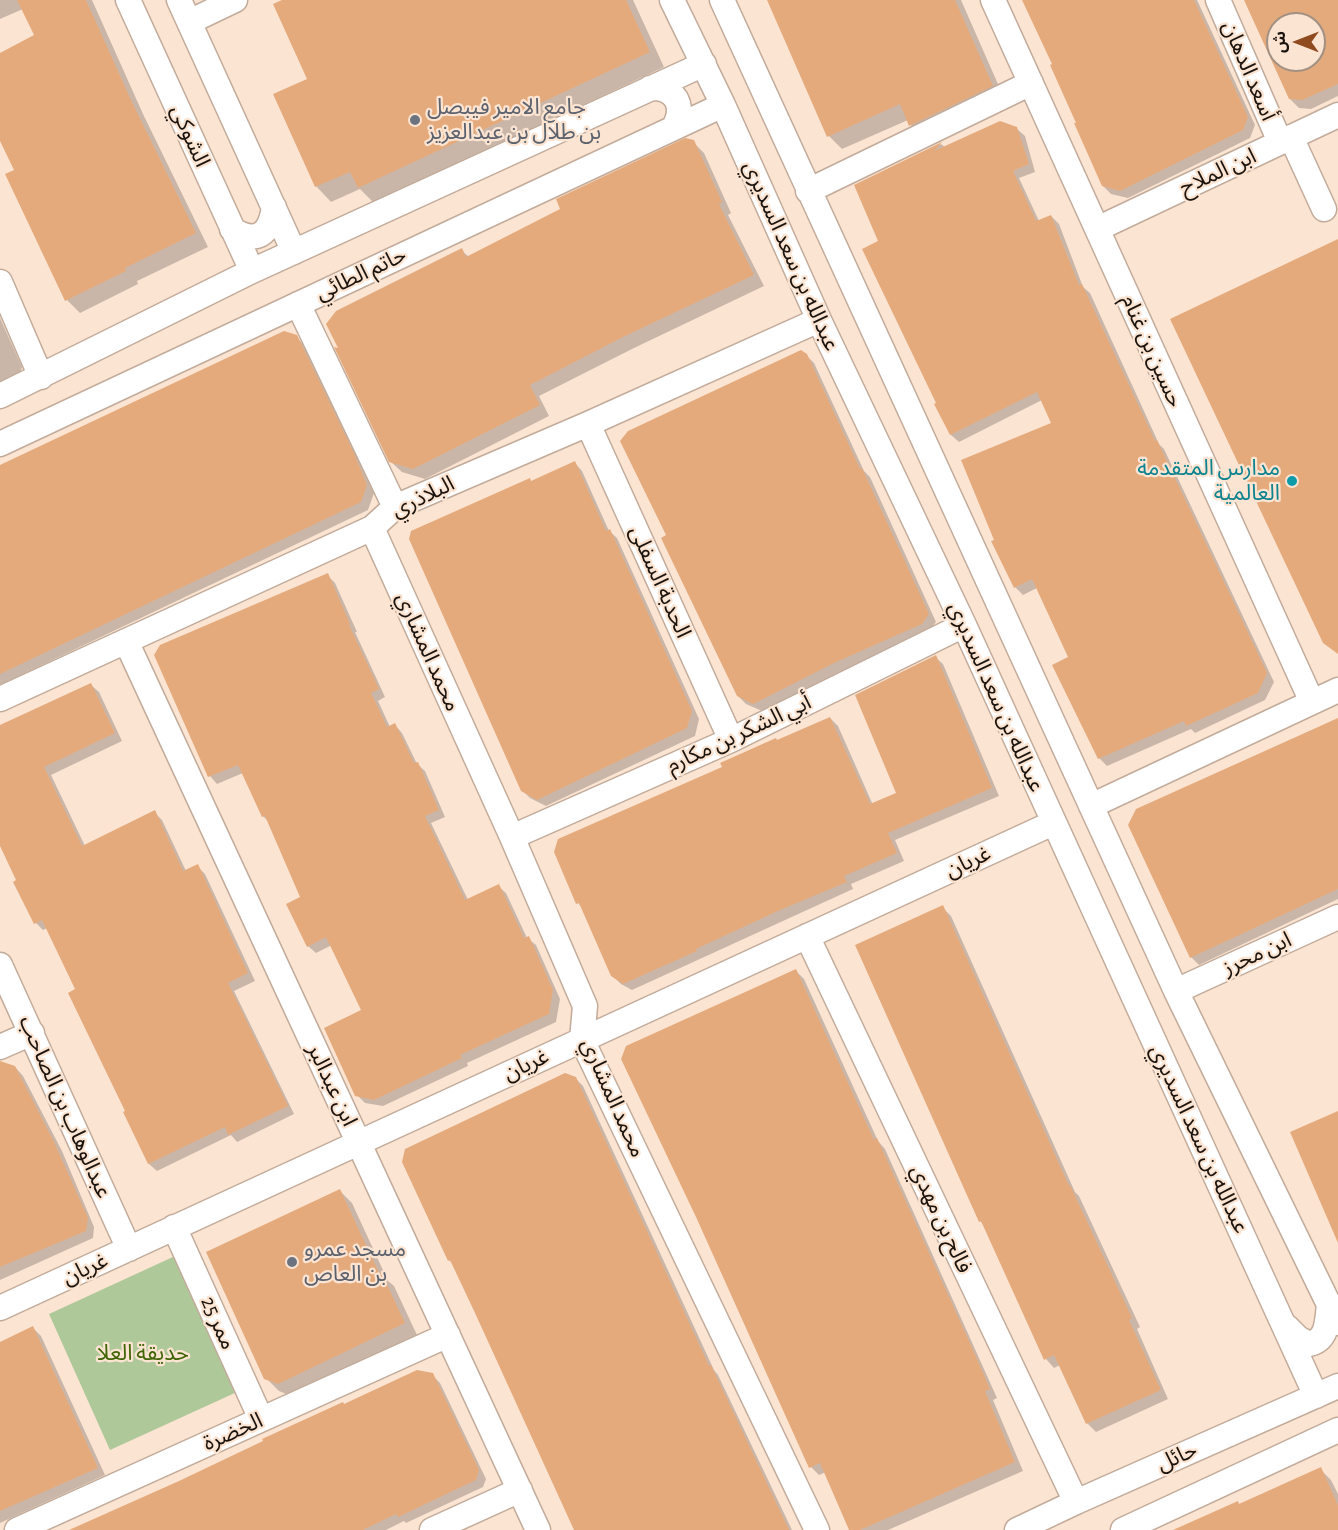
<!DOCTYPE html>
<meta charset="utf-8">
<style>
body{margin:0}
#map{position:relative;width:1338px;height:1530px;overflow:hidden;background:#fce4d2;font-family:"Alegreya Sans","Noto Sans Arabic",sans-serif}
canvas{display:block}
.north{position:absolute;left:1266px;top:12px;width:60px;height:60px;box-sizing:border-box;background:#fce4d2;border:2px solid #a29083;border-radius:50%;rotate:270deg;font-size:16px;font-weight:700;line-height:24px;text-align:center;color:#1b130d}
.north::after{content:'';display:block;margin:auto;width:21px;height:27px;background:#8f4a1e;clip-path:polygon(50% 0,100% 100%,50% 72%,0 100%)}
</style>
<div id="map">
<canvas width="1338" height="1530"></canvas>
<div class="north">ش</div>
</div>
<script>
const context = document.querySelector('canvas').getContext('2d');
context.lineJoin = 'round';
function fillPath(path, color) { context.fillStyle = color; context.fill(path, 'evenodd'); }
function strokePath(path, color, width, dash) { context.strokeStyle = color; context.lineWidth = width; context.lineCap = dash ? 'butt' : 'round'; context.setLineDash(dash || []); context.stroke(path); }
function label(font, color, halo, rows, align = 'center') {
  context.font = font + ' "Alegreya Sans","Noto Sans Arabic",sans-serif'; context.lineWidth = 4.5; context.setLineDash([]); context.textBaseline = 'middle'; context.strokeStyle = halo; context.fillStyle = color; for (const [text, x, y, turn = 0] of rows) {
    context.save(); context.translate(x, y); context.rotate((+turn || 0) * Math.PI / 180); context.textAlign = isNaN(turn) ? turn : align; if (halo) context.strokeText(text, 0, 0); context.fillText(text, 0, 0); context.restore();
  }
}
const green = new Path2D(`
 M175 1256 237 1392 110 1450 49 1314Z`);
const shadow = new Path2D(`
 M0 0H92L143 114 208 247 137 281 138 284 80 313 67 300 16 171 0 138V54L36 36 23 9 0 19Z
 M285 0H633L664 67 374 203 360 189 331 202 316 186 309 80Z
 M768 0H961L1005 100 924 139 911 125 908 120 842 149 829 136Z
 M1024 0H1197L1255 125 1250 138 1128 198 1111 194 1103 186 1054 65Z
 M1246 0H1338V96L1311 109 1299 108 1290 99ZM1278 24H1314V60H1278Z
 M1017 129 1025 136 1035 172 1019 178 1039 221 1051 216 1059 224 1083 287 1090 293 1159 444 1164 449 1274 682 1265 700 1195 733 1191 729 1107 766 1099 758 1070 657 1037 588 1023 595 1015 587 995 540 1053 423 1042 400 959 442 951 435 936 405 938 404 880 242 856 185 941 144 945 147Z
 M693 142 704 153 731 213 728 215 764 286 634 348 539 396 549 416 425 479 402 472 390 461 461 250 469 257Z
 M0 318 22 367 17 383 0 390Z
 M296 337 304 345 374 493 368 510 0 685V467Z
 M806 355 814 363 864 471 870 477 936 622 929 631 762 711 746 704 738 696 668 536Z
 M575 463 582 471 609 531 617 538 699 719 695 736 546 806 530 798 522 790 532 482Z
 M327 575 335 583 357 632H355L385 697 378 701 390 727 395 725 402 733 417 764 425 771 445 817 431 823 468 900 498 886 506 893 527 938 536 945 560 999 556 1022 467 1063 468 1066 383 1106 365 1103 357 1095 363 1011 332 945 316 953 308 946 302 898 270 823 263 816 243 773 217 784 210 776Z
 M935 657 943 664 999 796 895 840 904 861 851 884 853 889 632 990 621 984 612 975 584 910 578 903 724 768 830 718 838 726 873 805 898 794Z
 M91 685 99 692 122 741 51 775 85 846 154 812 162 820 186 871 197 866 205 874 255 981 234 991 294 1114 237 1142 231 1135 157 1171 149 1164 125 1113 127 1112 77 990 47 928 43 930 36 923 0 843V727Z
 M1338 720V899L1199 965 1191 957Z
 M942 907 951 916 1075 1192 1079 1196 1140 1327 1137 1329 1168 1399 1096 1432 1087 1423 1060 1365 1054 1368 1046 1359 984 1225 980 1221 857 946Z
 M796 971 804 979 878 1141 885 1149 997 1398 993 1400 1023 1471 888 1530H851L826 1472 819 1475 811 1467Z
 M0 1063 15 1067 23 1076 62 1151 94 1227 93 1238 0 1280Z
 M575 1078 583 1086 714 1370 718 1375 792 1530H575L454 1265 449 1260Z
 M340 1191 352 1203 388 1281 394 1286 417 1335 291 1396 279 1391 266 1378Z
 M33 1328 41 1336 105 1475 0 1523V1343Z
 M432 1375 440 1383 486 1479 483 1487 406 1523 404 1521 386 1530H74L344 1406Z
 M1320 1469 1331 1480 1338 1494V1530H1177L1240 1505Z`);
const building = new Path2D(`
 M17 0H86L131 100 196 233 125 268 126 271 65 301 5 174 14 170 0 141V53L34 35Z
 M282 0H626L650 52 358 188 350 172 315 187 273 94 307 79 273 4Z
 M767 0H955L993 86 909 126 900 104 827 137Z
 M1022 0H1194L1248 117 1243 130 1120 191 1102 186 1074 123H1076L1050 65 1052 64Z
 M1244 0H1338V84L1302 100 1289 99ZM1278 24H1314V60H1278Z
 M1000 121 1017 127 1029 164 1013 171 1036 221 1051 215 1079 285 1082 284 1155 441 1157 440 1267 673 1258 693 1186 726 1184 721 1098 759 1052 665 1068 657 1032 579 1014 588 991 541 994 540 961 460 1051 423 1037 392 950 435 934 404 936 403 862 249 878 241 854 185 942 142 934 151Z
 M685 138 694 140 722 202 719 204 754 275 623 337 530 385 540 405 413 469 389 462 334 347 338 348 326 324 336 311 462 248 466 257 560 209 556 199Z
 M1338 239V654L1323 643 1170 319Z
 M284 331 297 335 353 451 367 485 361 502 0 674V465Z
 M801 350 807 354 860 469 862 468 929 614 922 624 834 663 753 704 737 696 661 538 666 535 620 441 628 431Z
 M575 461 606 531 610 529 692 711 687 728 537 800 521 791 409 539 411 531 530 478 531 481Z
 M328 573 350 624 349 625 379 689 371 693 387 727 395 723 414 763 418 762 439 810 425 816 465 900 499 884 524 938 529 936 553 990 549 1014 460 1055 462 1058 374 1100 355 1096 324 1028 361 1010 326 937 307 947 286 904 300 897 265 816 262 817 238 765 208 777 154 655 160 645Z
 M936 655 992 788 888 833 897 853 844 876 847 882 780 910 696 949 697 951 623 984 611 976 579 903 576 904 554 852 558 839 722 767 720 763 776 738 777 740 830 717 870 804 896 793 855 695Z
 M91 683 115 733 44 767 82 846 155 810 183 871 198 864 248 973 228 983 288 1106 228 1135 225 1127 148 1164 123 1112 125 1111 68 993 75 989 42 920 34 924 13 882 16 880 0 846V725Z
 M1338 718V889L1190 958 1128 825 1136 809Z
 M943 905 1069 1186 1070 1185 1132 1318 1129 1320 1161 1390 1086 1424 1054 1355 1044 1360 981 1221 979 1222 855 945Z
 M796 969 874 1140 877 1138 973 1350 990 1389 985 1391 1015 1462 860 1530H849L820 1463 809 1468 696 1217 621 1059 626 1046Z
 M0 1061 15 1066 54 1142 88 1218 86 1231 0 1267Z
 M565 1073 576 1077 709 1366 711 1365 789 1530H574L475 1313 450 1260 448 1261 402 1162 405 1149Z
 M1338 1111V1243L1290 1132Z
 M340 1189 379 1273 381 1272 405 1323 278 1384 264 1379 206 1252Z
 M33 1326 98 1468 0 1511V1342Z
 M417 1370 433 1373 479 1470 476 1480 398 1517 396 1514 363 1530H69L179 1481 263 1441 262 1439 343 1402 344 1404Z
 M1321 1467 1338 1505V1530H1173L1238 1501 1239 1504Z`);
const minor = new Path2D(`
 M128 0 252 271
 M179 0 294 252
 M672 0 723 105 819 320 964 625 1316 1396
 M722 0 1176 991 1338 1323
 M993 0 1312 702
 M1218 0 1280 142
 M189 22 235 0
 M650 88C675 87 686 105 674 127
 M1291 137 1324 209
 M808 191 1031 83
 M232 229C257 245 270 234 274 207
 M1097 229 1338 115
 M0 282 41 377
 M298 304 395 507
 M0 396 252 271 704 64
 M588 424 731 740
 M0 444 723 105
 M372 528 512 837 585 1006 582 1040 817 1530
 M126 641 538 1530
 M0 699 372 528 395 507 588 424 819 320
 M1091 806 1338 690
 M512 837 731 740 964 625
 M807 936 1076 1502
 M0 965 129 1249
 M1176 991 1338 917
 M0 1047 32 1033
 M174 1227 261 1419
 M0 1308 1053 823
 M1287 1327 1298 1338 1309 1344C1328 1340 1327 1321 1329 1304
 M17 1530 448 1335
 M432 1530 520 1490
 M1017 1530 1076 1502 1338 1386
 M1123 1530 1338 1430`);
const markers = [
 [415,120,6,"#6b7280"],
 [1292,481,6,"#0f9aa8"],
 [292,1262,6,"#6b7280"]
];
const streetNames = [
 ["أسعد الدهان",1249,71,67],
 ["الشوكي",190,136,66],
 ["ابن الملاح",1218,172,-25],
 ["عبدالله بن سعد السديري",791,256,66],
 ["حاتم الطائي",361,274,-25],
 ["حسين بن غنام",1152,351,66],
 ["البلاذري",423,497,-26],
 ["الحدبة السفلى",660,582,66],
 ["محمد المشاري",428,652,66],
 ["عبدالله بن سعد السديري",996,697,66],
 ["أبي الشكر بن مكارم",739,734,-25],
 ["غريان",968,862,-25],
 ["ابن محرز",1257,954,-25],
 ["غريان",526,1065,-25],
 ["ابن عبدالبر",332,1085,65],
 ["محمد المشاري",613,1098,66],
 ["عبدالوهاب بن الصاحب",65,1107,66],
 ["عبدالله بن سعد السديري",1199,1139,65],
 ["فالح بن مهدي",941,1219,65],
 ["غريان",85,1269,-25],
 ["ممر 25",218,1323,66],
 ["الخضرة",233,1432,-24],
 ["حائل",1177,1457,-24]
];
const worshipNames = [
 ["جامع الامير فيبصل",427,107],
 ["بن طلال بن عبدالعزيز",427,132],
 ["مسجد عمرو",304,1249],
 ["بن العاص",304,1274]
];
const cultureNames = [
 ["مدارس المتقدمة",1280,468],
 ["العالمية",1280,493]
];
const parkNames = [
 ["حديقة العلا",143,1353]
];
fillPath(green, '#afc899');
fillPath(shadow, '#0003');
fillPath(building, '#e4aa7c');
strokePath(minor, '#c2ab9a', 27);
strokePath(minor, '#fff', 24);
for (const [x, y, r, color] of markers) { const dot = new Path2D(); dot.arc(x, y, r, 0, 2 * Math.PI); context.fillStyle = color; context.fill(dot); strokePath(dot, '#fce4d2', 2); }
label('22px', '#1b130d', '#fce4d2', streetNames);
label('22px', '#5b616d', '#fce4d2', worshipNames, 'left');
label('22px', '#0d838f', '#fce4d2', cultureNames, 'right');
label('22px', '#3f6405', '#fce4d2', parkNames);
</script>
